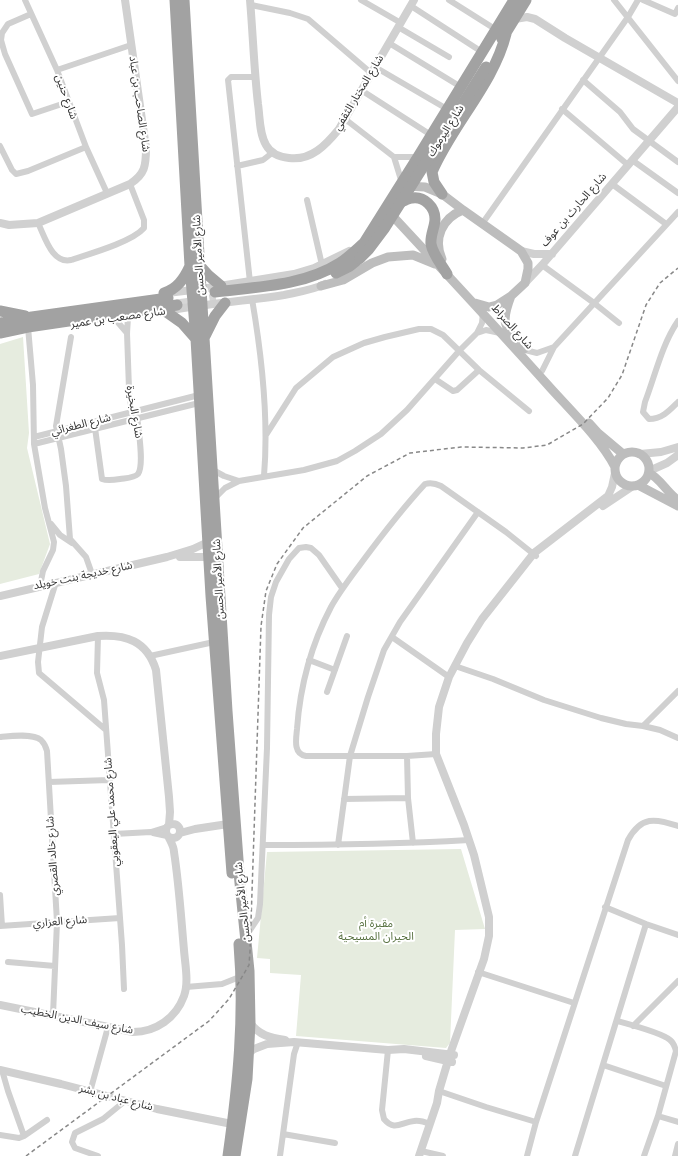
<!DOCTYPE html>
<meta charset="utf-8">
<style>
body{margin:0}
canvas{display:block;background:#fff}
</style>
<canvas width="678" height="1156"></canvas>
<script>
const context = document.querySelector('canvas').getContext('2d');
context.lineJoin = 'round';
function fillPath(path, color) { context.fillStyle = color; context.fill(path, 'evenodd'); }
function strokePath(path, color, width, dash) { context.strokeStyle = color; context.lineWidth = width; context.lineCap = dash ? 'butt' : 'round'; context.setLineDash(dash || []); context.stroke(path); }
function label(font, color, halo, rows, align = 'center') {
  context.font = font + ' "DM Sans","Noto Sans Arabic",sans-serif'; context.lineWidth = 4; context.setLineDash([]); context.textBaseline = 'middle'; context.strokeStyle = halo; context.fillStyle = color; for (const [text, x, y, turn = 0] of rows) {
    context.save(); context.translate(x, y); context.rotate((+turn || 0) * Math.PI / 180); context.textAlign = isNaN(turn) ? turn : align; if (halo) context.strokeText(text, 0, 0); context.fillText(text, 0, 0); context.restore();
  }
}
const green = new Path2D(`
 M23 337 29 433 27 448 50 544 39 574 0 584V344Z
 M461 849 485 929 455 930 450 1043 446 1048 296 1036 301 975 270 973V959L257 958 267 852Z`);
const trunkTunnel = new Path2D(`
 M177 305 216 299`);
const minor = new Path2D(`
 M25 0 57 70 86 147 107 193
 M361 0 401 23
 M449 0 495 29
 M614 0 678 81
 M643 0 675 14 678 8
 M251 5 290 13 308 19 371 73
 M411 6 482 52
 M31 14 8 24 2 33 1 40 5 54 32 114 68 102
 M398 27 449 57
 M389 43 461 87
 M375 67 447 109
 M57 70 131 45
 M583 80 620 112 633 129 678 162
 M361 90 431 135
 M562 109 628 165
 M345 119 394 157 402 183
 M0 146 12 170 16 174 28 171 86 147
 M394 157H418
 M632 160 678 193
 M237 166 263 160 272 153
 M612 184 666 224
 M307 200 322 265
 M38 223C45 237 52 264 71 260 89 254 132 242 144 228V220L130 184
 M482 224 628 17 638 0
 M542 265 594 303 619 323
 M250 282 228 80 231 77H255
 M252 299C262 357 269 417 264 476
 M115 319 127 333
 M678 321C662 344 655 376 645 402L643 412 649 419C662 419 670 410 678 402
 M28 327 33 385 34 444 45 508 54 542 53 550 43 571 40 586
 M477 333 486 330 500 333
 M71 337 56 426 61 449 66 486 70 539 86 557 92 574
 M525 350 537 353 554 347
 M542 371 554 347 678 212
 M435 379 453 391 457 390 479 370
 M95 428 102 479C107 481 114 480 120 479 126 478 134 478 138 474 144 466 139 434 138 424L137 418 131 406 129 389 127 333 128 317
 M266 435 296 388 333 357 364 343 385 337 419 329H431L443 335 479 370 529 411
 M34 437 199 395
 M34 444 199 403
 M213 470 224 476 239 481
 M214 499 225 488 239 481 304 470 337 461 355 451 381 434 407 410 460 350 477 333 482 323 483 312
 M51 524 60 535 72 543
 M56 582 42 627 38 662 39 673 106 730
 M98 636 97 673 104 700 122 945 124 989
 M392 637 449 677
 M150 656 214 642
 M309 660 335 670
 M455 666 493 679 544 700 601 718 626 724 643 726 660 730 678 738
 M327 692 347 636
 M643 726 678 691
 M0 737C10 736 33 733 41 740 44 743 46 747 47 751L57 922 53 1015
 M436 754 407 756H306C293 754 296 739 297 729 300 687 311 645 331 607 340 591 351 577 362 562 382 535 402 509 425 484 431 482 435 483 441 486L506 532 536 556
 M407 756 408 798 413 843
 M49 782 109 780
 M344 799 408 798
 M153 833 167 836
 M114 834 151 832 167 827
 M263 845C332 845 400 844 469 840
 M338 845 350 756 368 697 384 650 400 622 478 512
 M0 895 2 926
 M605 907 646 924 678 935
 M0 926 120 918
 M246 936 258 918 260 904 267 748 269 615 271 597 276 582 289 559 299 548 306 547 311 548 319 555 342 588
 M8 962 55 966
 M478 972 574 1003
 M186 987 222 984 242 976
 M617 1021C628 1024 662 1033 670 1040 674 1043 675 1047 676 1051L658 1116 644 1156
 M633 1026 678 981
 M388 1050 382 1110 384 1119C395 1132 401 1122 414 1121 419 1120 425 1122 430 1124
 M603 1065 666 1086
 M2 1070 8 1091 24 1136
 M439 1091 486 1107 536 1122
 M90 1092 108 1027
 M658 1116 678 1122
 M283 1134 335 1143
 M0 1135 19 1138 24 1136 47 1120
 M421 1151 443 1156
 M98 1156 75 1148 72 1142 75 1133 103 1119 125 1101
 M280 1156 294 1054 298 1042
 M527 1156 536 1122 628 840C641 816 655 818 678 826
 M575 1156 646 924
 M675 1156 678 1144`);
const tertiary = new Path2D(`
 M250 0C253 35 254 69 258 104 260 117 259 133 266 145 271 154 279 157 289 158 311 161 326 145 339 129L414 0
 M515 19 527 17 535 19 565 38 678 103
 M0 223 9 225 38 223 130 184C145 174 146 166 146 148L125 0
 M521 251 534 254H552
 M525 283 542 265 678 107
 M167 293 201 289 294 274 314 268 349 251
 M172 310C209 303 247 301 284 295 298 292 313 290 325 284
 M640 454 661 452 678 447
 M649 471 667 463 678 455
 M603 506 633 486
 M180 557H209
 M0 596 167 557 193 549 208 542
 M0 656 98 636C126 634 147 641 156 670L169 797 170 812 169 825
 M166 831a7 7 0 1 1 14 0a7 7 0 1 1-14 0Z
 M180 833 195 829 228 824
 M0 1005 133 1032C156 1032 176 1018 184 996 189 982 185 964 184 950 181 917 179 884 174 852 174 847 171 842 169 838
 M250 1023C259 1035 270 1038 285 1040
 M249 1053 254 1049 267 1044 294 1042 388 1050 404 1049 454 1055
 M426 1056 452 1062
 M0 1070 61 1084 157 1109 232 1124
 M419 1156 437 1103 439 1091 450 1054 484 959 489 936V917L474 855 464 825 436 754V734L439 707 449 677 467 643 482 619 534 553 608 496 612 487 615 473`);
const secondary = new Path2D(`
 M406 186 425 187 442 194 463 210 514 246 521 251 528 263V269L525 283 511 296 497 305 489 307 475 303
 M388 211C441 268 494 325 546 383 568 408 600 438 615 467
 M442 259C433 239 442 218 463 210
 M321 286 343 280 372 263 388 257 413 255 435 264
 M511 296C500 325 504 326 524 349
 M589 423 598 433 623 454
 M615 469a17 17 0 1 1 34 0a17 17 0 1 1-34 0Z
 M649 473C660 478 667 493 678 500
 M638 485 678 506`);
const trunk = new Path2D(`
 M175 0 190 266 196 339 211 596 232 873
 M184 0 201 289 227 711 239 873 249 971 250 1023 247 1079 235 1156
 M502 39 526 0
 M442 194 434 182 432 172C452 125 494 83 506 34
 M401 202C404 201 409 198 412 198 424 196 435 207 435 219 435 227 430 235 431 244 433 255 442 265 447 274
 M199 265 208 275 221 286
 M336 273 350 266 360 258
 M215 292C257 287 304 286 340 263 349 257 356 250 364 243L418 157 514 0
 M164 293C177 289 184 279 190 266
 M0 311 25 316
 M165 311 182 323 196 339
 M0 323 32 317 168 298
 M0 333 28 327 177 305
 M205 336 215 316 225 303
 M228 1156C238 1085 245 1016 239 944`);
const rail = new Path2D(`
 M26 1156 209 1021 229 999 249 965 250 951 261 626 266 591 277 564 303 528 367 476 410 453 461 447 523 448 547 445 583 424 608 398 622 375 646 305 660 283 678 268`);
const trunkBridge = new Path2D(`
 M360 258 369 249 384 229 486 67`);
const streetNames = [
 ["شارع المختار الثقفي",359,93,-59],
 ["شارع حنين",66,97,70],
 ["شارع الصاحب بن عباد",139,104,82],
 ["شارع اليرموك",446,131,-58],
 ["شارع الحارث بن عوف",574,210,-49],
 ["شارع الأمير الحسن",199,255,-93],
 ["شارع مصعب بن عمير",118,318,-8],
 ["شارع الصراط",512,327,48],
 ["شارع البخيرة",134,412,80],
 ["شارع الطغرائي",81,425,-14],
 ["شارع خديجة بنت خويلد",83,576,-12],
 ["شارع الأمير الحسن",219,579,-93],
 ["شارع محمد علي اليعقوبي",112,812,-94],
 ["شارع خالد القصري",53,856,-94],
 ["شارع الأمير الحسن",243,902,-96],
 ["شارع العزاري",60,922,-4],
 ["شارع سيف الدين الخطيب",77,1020,11],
 ["شارع عباد بن بشر",116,1098,15]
];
const parkNames = [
 ["مقبرة أم",376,924],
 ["الحيران المسيحية",376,937]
];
fillPath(green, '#e6ecdf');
strokePath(trunkTunnel, '#d6d6d6', 11, [11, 5.5]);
strokePath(minor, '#d0d0d0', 6);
strokePath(tertiary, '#d0d0d0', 8);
strokePath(secondary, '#bdbdbd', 9);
strokePath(trunk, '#a2a2a2', 11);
strokePath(rail, '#888', 1.5, [4, 3]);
strokePath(trunkBridge, '#a2a2a2', 11);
label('11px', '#333', '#fff', streetNames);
label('11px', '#56703f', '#fff', parkNames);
</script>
